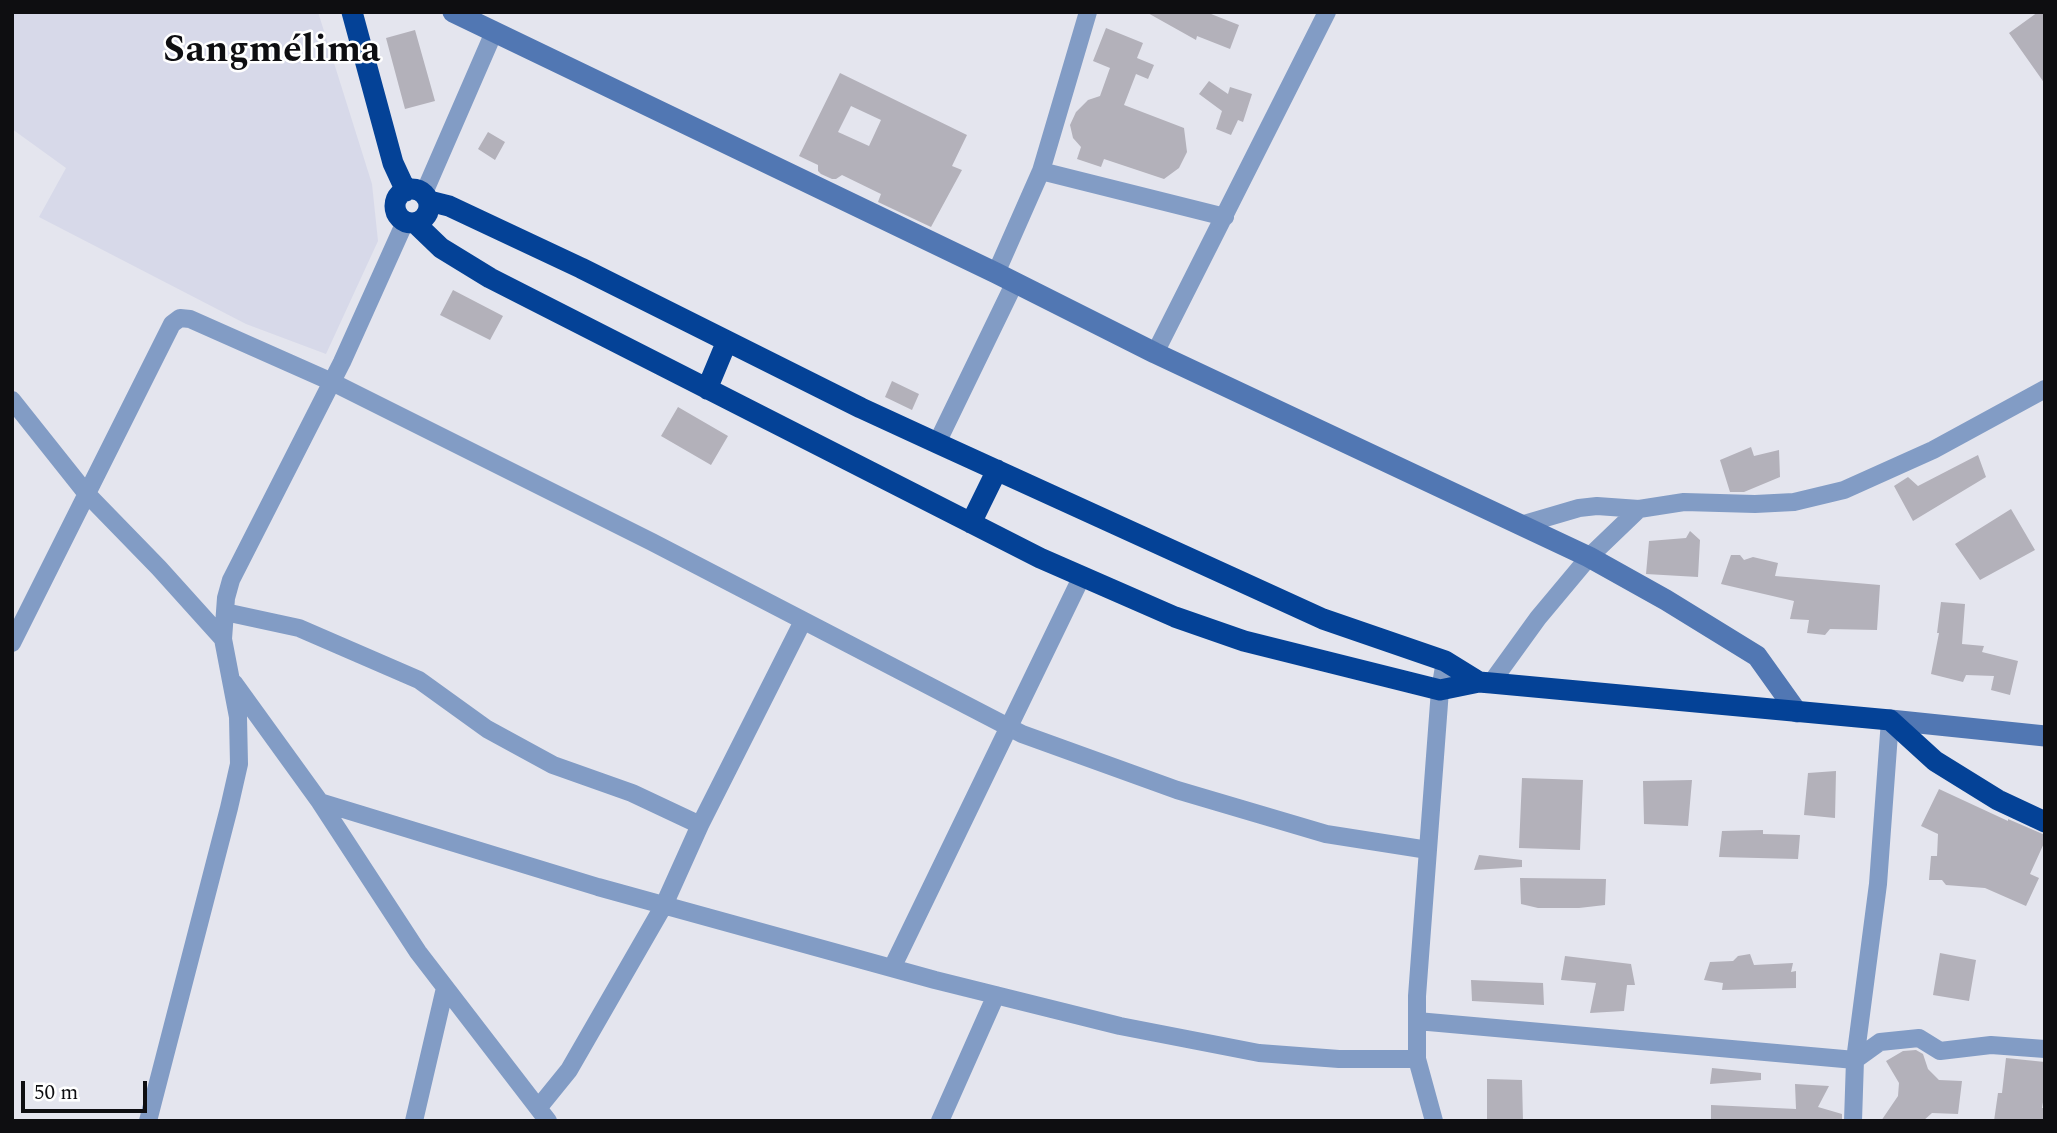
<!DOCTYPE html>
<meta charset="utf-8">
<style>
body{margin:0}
#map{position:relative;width:2057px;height:1133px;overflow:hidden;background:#e4e5ee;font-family:Spectral,serif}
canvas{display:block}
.frame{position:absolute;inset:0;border:14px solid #0e0e11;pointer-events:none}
.scale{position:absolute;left:21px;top:1081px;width:126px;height:32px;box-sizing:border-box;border:4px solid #0e0e11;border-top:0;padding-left:9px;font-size:21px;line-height:24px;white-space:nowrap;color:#0e0e11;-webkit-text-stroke:5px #fff;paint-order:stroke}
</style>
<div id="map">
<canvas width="2057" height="1133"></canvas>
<div class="frame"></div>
<div class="scale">50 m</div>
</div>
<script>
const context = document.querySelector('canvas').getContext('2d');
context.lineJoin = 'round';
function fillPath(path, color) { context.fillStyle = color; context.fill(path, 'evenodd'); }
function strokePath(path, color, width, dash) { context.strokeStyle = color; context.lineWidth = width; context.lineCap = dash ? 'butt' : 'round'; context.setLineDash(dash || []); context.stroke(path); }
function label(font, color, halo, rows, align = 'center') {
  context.font = font + ' Spectral,serif'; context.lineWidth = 5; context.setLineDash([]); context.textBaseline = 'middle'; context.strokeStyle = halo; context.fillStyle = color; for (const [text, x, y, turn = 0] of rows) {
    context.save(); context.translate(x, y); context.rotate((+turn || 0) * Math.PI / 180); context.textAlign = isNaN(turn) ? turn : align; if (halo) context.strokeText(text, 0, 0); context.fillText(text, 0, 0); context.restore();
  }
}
const built = new Path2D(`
 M12 12H318L372 184 378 241 326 354 246 324 39 217 66 168 12 129Z`);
const building = new Path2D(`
 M1146 12H1206L1239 25 1230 49 1197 36 1196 40Z
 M2038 12H2045V84L2009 33Z
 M1106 28 1143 43 1137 58 1154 65 1148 79 1136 74 1124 105 1184 128 1187 152 1179 168 1164 179 1104 159 1101 167 1077 159 1081 147 1073 138 1070 125 1076 112 1088 100 1100 96 1110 68 1093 61Z
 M415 30 435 101 405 109 386 38Z
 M840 73 967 135 952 166 962 170 931 227 878 202 881 194 842 175 836 179H832L821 174 818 171V165L799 156ZM851 106 881 120 869 146 838 132Z
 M1209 81 1228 94 1230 87 1252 94 1243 122 1238 120 1231 135 1216 129 1222 111 1199 94Z
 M488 132 505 142 495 160 478 149Z
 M453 290 503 316 490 340 440 315Z
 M892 381 919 394 912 410 885 397Z
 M678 407 728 436 711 465 661 436Z
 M1751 447 1754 456 1779 450 1780 477 1744 492H1730L1720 460Z
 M1978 455 1986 477 1913 521 1894 486 1908 477 1918 486Z
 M2011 509 2035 550 1980 580 1955 544Z
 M1690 531 1700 540 1698 577 1646 574 1649 541 1686 538Z
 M1731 555H1740L1744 560 1753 557 1778 563 1775 576 1880 585 1877 630 1830 629 1825 635 1807 633 1809 620 1790 619 1794 601 1721 584Z
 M1941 602 1965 604 1962 644 1984 646 1982 652 2018 661 2010 695 1991 690 1994 676 1966 675 1963 682 1931 674 1939 633H1937Z
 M1836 771 1835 818 1804 815 1808 773Z
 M1522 778 1583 780 1580 850 1519 848Z
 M1692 780 1688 826 1644 824 1643 781Z
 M1939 789 2008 821V819L2045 835V841L2030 874 2039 878 2026 906 1985 888 1946 885 1942 880H1929L1931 856H1937L1938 834 1921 826Z
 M1763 830V834L1800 835 1798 859 1719 857 1722 831Z
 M1479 855 1522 860V867L1474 870Z
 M1520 878 1606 879 1605 905 1579 908H1538L1521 904Z
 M1940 953 1976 960 1969 1001 1933 995Z
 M1750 954 1754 965 1793 963 1791 972 1796 971V988L1722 990 1723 983 1704 980 1710 962 1733 961 1738 956Z
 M1565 956 1631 964 1635 985H1627L1624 1011 1590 1013 1596 983 1561 980Z
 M1471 980 1543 983 1544 1005 1472 1001Z
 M1916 1050 1923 1054 1928 1069 1939 1080 1962 1081 1958 1114 1932 1113 1923 1121H1881L1898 1096 1899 1083 1886 1061 1903 1051Z
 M2006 1058 2045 1062V1090L2042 1108H2045V1121H1994L1998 1093H2002Z
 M1712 1068 1761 1073V1080L1710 1084Z
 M1487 1079 1522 1080 1523 1121 1487 1119Z
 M1795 1084 1829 1086 1818 1107 1842 1114V1121H1711V1105L1796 1109Z`);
const street = new Path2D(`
 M1041 171 1225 217
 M424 193 494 32
 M996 273 1041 171 1088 12
 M1155 353 1327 12
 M12 400 86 493 159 568 223 639
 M937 443 1015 282
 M1521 525 1579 508 1597 506 1639 509
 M225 612 299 628 419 680 487 729 553 765 632 793 700 825
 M12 643 172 324 180 318 190 319 332 382 652 542 1022 734 1177 790 1326 834 1428 850
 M234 683 320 802 418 952 548 1121
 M1491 683 1538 618 1589 557 1639 509 1684 502 1755 504 1794 502 1844 490 1933 450 2045 389
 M320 802 598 887 935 980 1120 1026 1259 1053 1339 1059H1417
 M892 968 1082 576
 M1417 1021 1855 1060 1880 1042 1919 1038 1940 1051 1991 1045 2045 1049
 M539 1107 569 1070 664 905 700 825 803 621
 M148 1121 229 808 239 764 238 717 223 639 226 598 231 580 342 362 405 222
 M414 1121 445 988
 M940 1121 996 995
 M1434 1121 1417 1059V996L1440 690 1445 661
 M1853 1121 1855 1060 1878 884 1890 720`);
const secondary = new Path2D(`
 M453 12 996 273 1155 353 1589 557 1666 600 1757 656 1797 712
 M1890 720 2045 736`);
const highway = new Path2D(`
 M352 12 393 163 406 191
 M395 206a17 17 0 1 1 34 0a17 17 0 1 1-34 0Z
 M429 201 449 206 581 268 861 408 937 443 1323 619 1445 661 1479 682
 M415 223 441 248 490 278 1040 558 1175 617 1244 641 1440 690 1479 682 1491 683 1890 720 1935 761 1998 800 2045 822
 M707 389 727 341
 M971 523 997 470`);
const townNames = [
 ["Sangmélima",272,54]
];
fillPath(built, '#d7d9e9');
fillPath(building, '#b3b1ba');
strokePath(street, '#829cc5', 18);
strokePath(secondary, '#5177b3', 21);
strokePath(highway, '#044297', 21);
label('bold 38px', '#0e0e11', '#fff', townNames);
</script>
